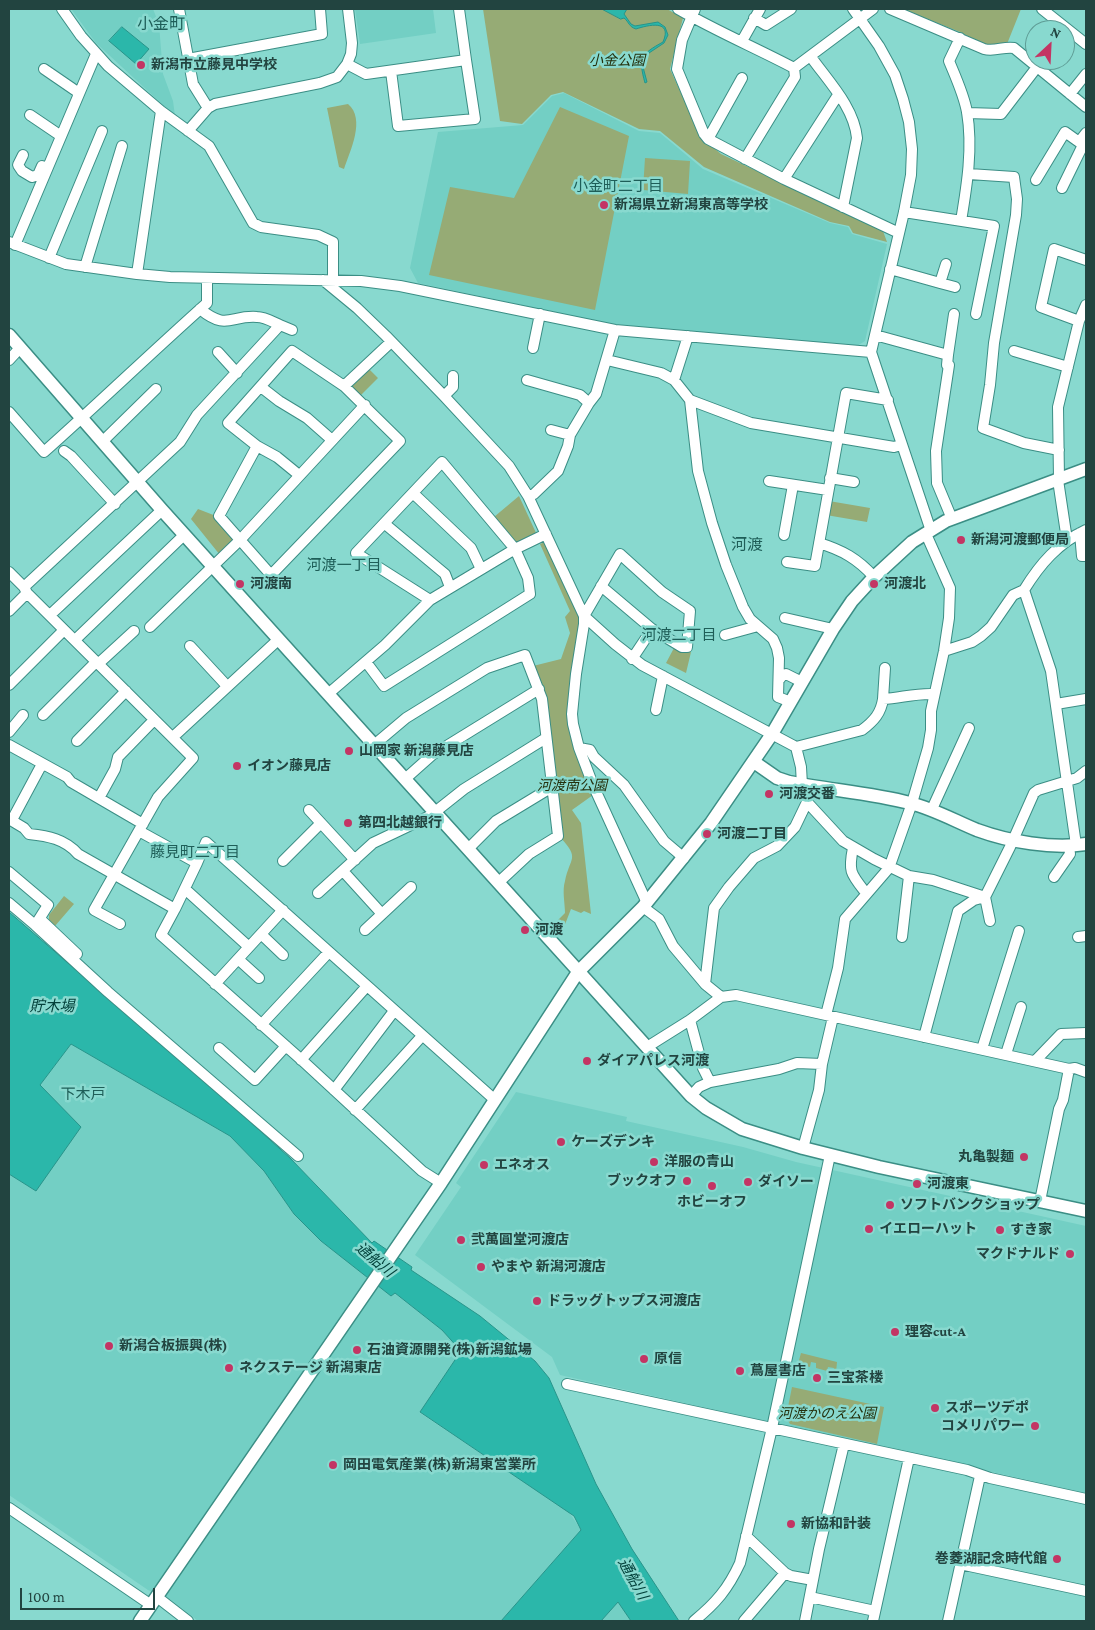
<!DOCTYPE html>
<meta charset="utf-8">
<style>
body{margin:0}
#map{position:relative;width:1095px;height:1630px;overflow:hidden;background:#88d9cf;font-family:"Crimson Pro",serif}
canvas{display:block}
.frame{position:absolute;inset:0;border:10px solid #224440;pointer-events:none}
.north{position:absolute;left:1025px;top:20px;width:50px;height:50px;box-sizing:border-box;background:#88d9cf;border:1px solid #5f9d96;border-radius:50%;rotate:25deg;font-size:14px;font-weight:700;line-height:20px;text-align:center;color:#224440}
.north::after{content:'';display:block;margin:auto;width:18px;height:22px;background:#c33564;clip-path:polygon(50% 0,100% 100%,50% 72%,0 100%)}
.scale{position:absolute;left:20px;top:1588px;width:135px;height:22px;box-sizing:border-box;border:2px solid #224440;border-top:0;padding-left:6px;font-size:15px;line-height:18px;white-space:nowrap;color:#224440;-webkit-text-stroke:4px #88d9cf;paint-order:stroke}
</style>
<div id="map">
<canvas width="1095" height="1630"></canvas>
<div class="frame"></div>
<div class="north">N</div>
<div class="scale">100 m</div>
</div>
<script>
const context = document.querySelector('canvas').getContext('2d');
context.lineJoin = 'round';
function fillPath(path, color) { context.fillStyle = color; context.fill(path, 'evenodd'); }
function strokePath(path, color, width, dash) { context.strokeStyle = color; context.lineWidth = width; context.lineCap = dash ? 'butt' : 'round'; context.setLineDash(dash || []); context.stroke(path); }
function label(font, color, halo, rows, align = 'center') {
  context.font = font + ' "Crimson Pro","Noto Sans JP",serif'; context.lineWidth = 5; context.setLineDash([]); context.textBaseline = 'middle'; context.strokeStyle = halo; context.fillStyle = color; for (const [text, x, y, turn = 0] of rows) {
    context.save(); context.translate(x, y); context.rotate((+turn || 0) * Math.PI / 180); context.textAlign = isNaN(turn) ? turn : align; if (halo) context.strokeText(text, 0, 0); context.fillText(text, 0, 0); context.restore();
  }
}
const built = new Path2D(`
 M71 9H153L159 24 163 74 173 101 175 116 96 43Z
 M355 9H433L436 33 360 44Z
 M564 93 639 131 660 133 703 169 830 223 848 227 852 234 887 244 865 341 857 346 612 324 418 283 410 268 438 132 523 125 552 96Z
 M71 1044 230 1136 264 1171 294 1214 321 1241 391 1296 394 1293 442 1330 462 1351 420 1413 569 1512 581 1530 501 1621H198L171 1600 148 1590 9 1495V1174L36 1191 40 1085Z
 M516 1092 627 1117 626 1121 743 1147 796 1162 1086 1226V1493L560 1375 552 1357 415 1255 461 1187 456 1183Z
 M618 1602 631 1621H601Z`);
const green = new Path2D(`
 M483 9H667L683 18 670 69 701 137 721 154 883 231 887 242 853 233 849 226 830 222 704 167 660 131 639 129 563 92 551 95 522 124 500 121Z
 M902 9H1021L1007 44 987 47 960 32Z
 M348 104C366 119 350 151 344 169L339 167 327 108Z
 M560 107 629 136 595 310 429 275 450 187 514 198Z
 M645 158 690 161 688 194 643 190Z
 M368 368 378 378 360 396 352 388V383Z
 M519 496 537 535 518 543 514 541 494 517Z
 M829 501 870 508 867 522 826 515Z
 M198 509 216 516 237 540 220 555 191 519Z
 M545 542 580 618 568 715 593 795 572 810 581 823 591 914 584 911 581 913 571 909 564 927 561 929 555 923 565 913C565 903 562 891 565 881 570 857 580 859 561 838L533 666 561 659 570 633 565 617 570 611 540 544Z
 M674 648 682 652 683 650 691 652 686 673 666 663Z
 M64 896 74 904 55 926 49 920V915Z
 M801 1353 837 1362 836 1373 833 1372 834 1368 828 1367 827 1371 816 1368V1363L811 1362 810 1367 798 1364Z
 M792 1387 884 1407 877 1444 790 1424 786 1417Z`);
const water = new Path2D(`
 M602 9H627L624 14 631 24 635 26 658 22 665 27 668 35 664 43 649 53 644 62 643 67 647 82 645 83C638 58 641 54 663 42 673 19 648 25 636 29 629 27 629 22 624 18L621 19Z
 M122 27 149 49 136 64 109 41Z
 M9 912 216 1091 290 1158 372 1243 374 1241 412 1267 411 1270 480 1316 535 1361 549 1378 596 1484 632 1549 679 1621H631L618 1602 601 1621H501L581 1530 574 1516 420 1412 461 1351 442 1330 395 1293 391 1296 321 1241 294 1214 264 1171 230 1136 71 1044 40 1085 81 1127 36 1191 9 1174Z`);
const minor = new Path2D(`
 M62 9 81 36 108 66 161 111 209 146 253 223 261 227 318 235 333 242V280
 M179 9 193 84 208 108
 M678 9C716 31 756 48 794 68L873 9
 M695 9 682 40 677 69 704 134 708 139 784 179 899 233
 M853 9 879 46 895 75 903 99 909 122 912 149 911 175 904 212 871 352 931 531
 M890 9 984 49C995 52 1004 46 1014 48L1086 107
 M1042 9 1086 44
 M754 18 766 25 791 9
 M960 38 949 61C956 78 964 95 967 112 973 148 967 185 961 221
 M742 41 760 9
 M811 57C828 81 854 107 857 138L843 207
 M188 59 322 34 320 9
 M347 64 366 74 466 60 459 9
 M44 69 79 93
 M391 71 398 126 475 119 466 60
 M1070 94 1086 74
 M967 113 1001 114 1037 67
 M30 115 61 136
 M188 131 208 108 215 104 320 83 337 77 347 64 351 54 352 43 348 9
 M708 139 742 78
 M23 155 18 165 22 171 32 177 38 175 42 166 44 167
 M745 159 795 77 794 68
 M969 174 1014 177 1017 199 1016 215 994 343 990 385 983 428 1024 443 1059 450
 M784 179 838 95
 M1036 180 1065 132 1079 142
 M1062 188 1083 145 1079 142 1086 133
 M904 212 994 226 976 314
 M9 242 66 264 137 274 170 277 361 281 400 286 615 330 871 352
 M15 245 96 54
 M49 258 102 131
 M85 267 122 146
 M890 269 940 283 946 264
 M137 274 161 111
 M323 280 357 308 386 336 444 396 509 466 528 496 584 616V624L576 674 572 714 573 724 579 748 593 785 647 903
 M940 283 955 287
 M1079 321 1041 307 1054 249 1086 260
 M280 325 292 330
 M875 335 948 355 947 365H949L936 451 937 483 952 519
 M533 348 540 314
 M292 351 344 386 400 441 271 575 219 516 257 446 228 423Z
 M1014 351 1068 367
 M218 352 237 373
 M948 355 954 314
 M9 360 20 348
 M607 360 661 373 674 380 690 400 698 471 712 523 726 565 743 607 750 619 773 639 777 648 779 658 778 697 791 702
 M527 380 580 395 589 403
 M674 380 688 336
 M344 386 391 342
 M261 387 279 401 307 418 332 440
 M444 396 453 387V376
 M690 400 751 423 894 447 901 445
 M9 412 44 452C99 403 152 352 207 303V278
 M551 430 570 435
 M102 442 156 389
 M257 446 277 457 299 475
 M64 451 71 456 115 504
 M830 478 854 482
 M1059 479 1058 407 1079 321 1086 305
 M1058 480 1067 540
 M769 481 828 490
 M414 494 471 548 481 569
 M528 496 534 494 558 471 568 446 570 435 589 403 596 394 615 330
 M385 524 445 574 450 587
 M1080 533 1082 556H1086
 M784 535 793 485
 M819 543C842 550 858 559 874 577
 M787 562 815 566 846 393 888 400
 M9 572 24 587 27 593 193 758 158 797 94 910 120 924
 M601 586 652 629 682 647H687L690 611 662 592 620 554 584 616 615 644 642 665 796 747 801 767 802 785
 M24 587 180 442 197 415 280 325C273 322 265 317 257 317 230 315 227 331 200 309
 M9 611 27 593
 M50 615 162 510
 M785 618 833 629
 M150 627 240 540 365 405
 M725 635 758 626
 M75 640 184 535
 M190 646 227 686
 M944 651 972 642 981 636 991 627 1013 595 1024 590
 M632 659 652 629
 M366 662 384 686 530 594 528 578 515 549 442 462 356 553 430 600
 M98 664 134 631
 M779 680 782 676 786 674 802 682
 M9 685 64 630
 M328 694 385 645 430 600 515 549 546 534
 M883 699 885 668
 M1056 704 1086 699
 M656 710 663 676
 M43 715 96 662
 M9 732 23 715
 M173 737 279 639
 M77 741 126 691
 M9 745 67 777 71 782 143 824
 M374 745 406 718 487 668 525 655 542 699 558 836 529 854 499 882
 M796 747 862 730C874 721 881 713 883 699 901 698 915 693 934 694
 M579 748 590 750 594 757 624 785 664 841 684 858
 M405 779 432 755 539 689
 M99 798 115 769 118 757 154 720
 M807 802 843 841 874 859 909 876 933 880 985 897 1010 847 1034 793 1038 790 1077 778 1086 771
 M932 809 969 728
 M309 810 355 860
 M435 812 464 789 546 738
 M9 819 24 828 29 834C48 836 65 839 78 854L175 909 161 935 305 1063 422 1171 441 1183
 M12 820 42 764
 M139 831 197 863 206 842 495 1100
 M1076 845 1051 671 1024 590C1040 564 1058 543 1086 530
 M469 848 496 821 552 787
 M853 848C848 872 851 874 866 893
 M283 861 321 823
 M343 871 382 914
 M9 872 48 905 36 924
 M1054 877 1070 854 1069 846
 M185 889 249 947
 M318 893 373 843 436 813
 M9 903 35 925 108 992 298 1156
 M643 907 659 919 673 946 705 984 721 997
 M175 909 197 863
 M40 919 77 954
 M365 930 411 887
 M261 934 283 955
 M902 937 909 876
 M1078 937 1086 936
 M238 959 259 978
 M215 984 283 910
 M705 984 714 908 729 887 754 858 777 846 795 827 807 802 805 785
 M826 1015 838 968 845 919 889 868 912 803 928 748 931 730V711L944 651 949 618 950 588 926 534
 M690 1020 703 1068 710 1082
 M261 1025 329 952
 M924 1037 958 911 974 900 985 897 990 921
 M647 1047 690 1020 721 997 736 995 1069 1069 1075 1068 1086 1072
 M219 1048 255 1080 286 1046
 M982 1049 1019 931
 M1006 1054 1021 1007
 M301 1060 367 986
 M1035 1061 1061 1034 1086 1033
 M334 1090 394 1011
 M691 1096 699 1087 710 1082 779 1069 797 1063 822 1064
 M355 1110 422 1036
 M803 1148 819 1090 822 1064 833 1017
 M1040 1201 1059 1109 1063 1100 1069 1069
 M567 1384 967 1470 990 1478 1086 1499
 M9 1508 151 1605
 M746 1536 785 1573 791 1576 813 1580
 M960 1564 1086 1591
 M157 1597 188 1621
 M810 1597 875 1611
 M694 1621C716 1603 728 1589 740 1563L772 1428 830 1155
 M744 1621 785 1573
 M805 1621 819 1549 844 1444
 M873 1621 909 1458
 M948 1621 980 1476`);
const tertiary = new Path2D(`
 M9 335 162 510 691 1096 706 1108 742 1129 803 1148 879 1167 1086 1211
 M754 762 777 778 789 782C829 790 871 793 910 803 934 809 955 821 977 830 1010 842 1052 849 1086 844
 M140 1621 441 1183 578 972 643 907 711 823 772 734 833 629 852 601 874 577 912 542 946 521 1086 469`);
const markers = [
 [141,65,5,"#c33564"],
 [604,205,5,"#c33564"],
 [961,540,5,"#c33564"],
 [240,584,5,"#c33564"],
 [874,584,5,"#c33564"],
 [349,751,5,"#c33564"],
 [237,766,5,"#c33564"],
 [769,794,5,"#c33564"],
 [348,823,5,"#c33564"],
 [707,834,5,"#c33564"],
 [525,930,5,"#c33564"],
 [587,1061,5,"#c33564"],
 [561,1142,5,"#c33564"],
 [1024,1157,5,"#c33564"],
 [654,1162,5,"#c33564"],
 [484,1165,5,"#c33564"],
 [687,1181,5,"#c33564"],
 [748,1182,5,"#c33564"],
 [917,1184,5,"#c33564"],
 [712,1186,5,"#c33564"],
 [890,1205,5,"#c33564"],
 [869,1229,5,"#c33564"],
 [1000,1230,5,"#c33564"],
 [461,1240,5,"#c33564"],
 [1070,1254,5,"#c33564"],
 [481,1267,5,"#c33564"],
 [537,1301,5,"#c33564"],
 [895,1332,5,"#c33564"],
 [109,1346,5,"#c33564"],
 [357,1350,5,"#c33564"],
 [644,1359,5,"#c33564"],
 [229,1368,5,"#c33564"],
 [740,1371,5,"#c33564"],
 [817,1378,5,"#c33564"],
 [935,1408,5,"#c33564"],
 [1035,1426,5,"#c33564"],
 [333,1465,5,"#c33564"],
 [791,1524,5,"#c33564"],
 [1057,1559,5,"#c33564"]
];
const parkNames = [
 ["小金公園",617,61],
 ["河渡南公園",572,786],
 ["河渡かのえ公園",827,1414]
];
const poiNames = [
 ["新潟市立藤見中学校",151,65],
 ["新潟県立新潟東高等学校",614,205],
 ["新潟河渡郵便局",971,540],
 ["河渡南",250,584],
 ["河渡北",884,584],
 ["山岡家 新潟藤見店",359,751],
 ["イオン藤見店",247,766],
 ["河渡交番",779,794],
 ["第四北越銀行",358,823],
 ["河渡二丁目",717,834],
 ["河渡",535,930],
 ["ダイアパレス河渡",597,1061],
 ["ケーズデンキ",571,1142],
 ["丸亀製麺",1014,1157,"right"],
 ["洋服の青山",664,1162],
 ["エネオス",494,1165],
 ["ブックオフ",677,1181,"right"],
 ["ダイソー",758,1182],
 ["河渡東",927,1184],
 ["ホビーオフ",712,1202,"center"],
 ["ソフトバンクショップ",900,1205],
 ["イエローハット",879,1229],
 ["すき家",1010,1230],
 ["弐萬圓堂河渡店",471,1240],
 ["マクドナルド",1060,1254,"right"],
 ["やまや 新潟河渡店",491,1267],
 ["ドラッグトップス河渡店",547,1301],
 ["理容cut-A",905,1332],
 ["新潟合板振興(株)",119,1346],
 ["石油資源開発(株)新潟鉱場",367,1350],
 ["原信",654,1359],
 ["ネクステージ 新潟東店",239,1368],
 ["蔦屋書店",750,1371],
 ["三宝茶楼",827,1378],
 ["スポーツデポ",945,1408],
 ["コメリパワー",1025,1426,"right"],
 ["岡田電気産業(株)新潟東営業所",343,1465],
 ["新協和計装",801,1524],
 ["巻菱湖記念時代館",1047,1559,"right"]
];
const neighbourhoodNames = [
 ["小金町二丁目",618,186],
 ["河渡一丁目",344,565],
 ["河渡二丁目",679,635],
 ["藤見町二丁目",195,852],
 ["下木戸",83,1094]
];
const waterNames = [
 ["貯木場",52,1006],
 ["通船川",375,1260,40],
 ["通船川",633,1579,61]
];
const quarterNames = [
 ["小金町",161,24],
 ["河渡",747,545]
];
fillPath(built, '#73cfc4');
fillPath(green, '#96ab75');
fillPath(water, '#2bb7aa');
strokePath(water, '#28948a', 1);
strokePath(minor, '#3b8e85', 12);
strokePath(tertiary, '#3b8e85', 15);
strokePath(minor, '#fff', 10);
strokePath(tertiary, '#fff', 12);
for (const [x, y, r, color] of markers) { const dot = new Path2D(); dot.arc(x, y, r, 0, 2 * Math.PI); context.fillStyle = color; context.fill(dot); strokePath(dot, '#88d9cf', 2); }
label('italic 14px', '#24300c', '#88d9cf', parkNames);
label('bold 14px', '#224440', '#88d9cf', poiNames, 'left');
label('15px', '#1e5e58', '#88d9cf', neighbourhoodNames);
label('italic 15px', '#03413b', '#88d9cf', waterNames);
label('16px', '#1e5e58', '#88d9cf', quarterNames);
</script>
